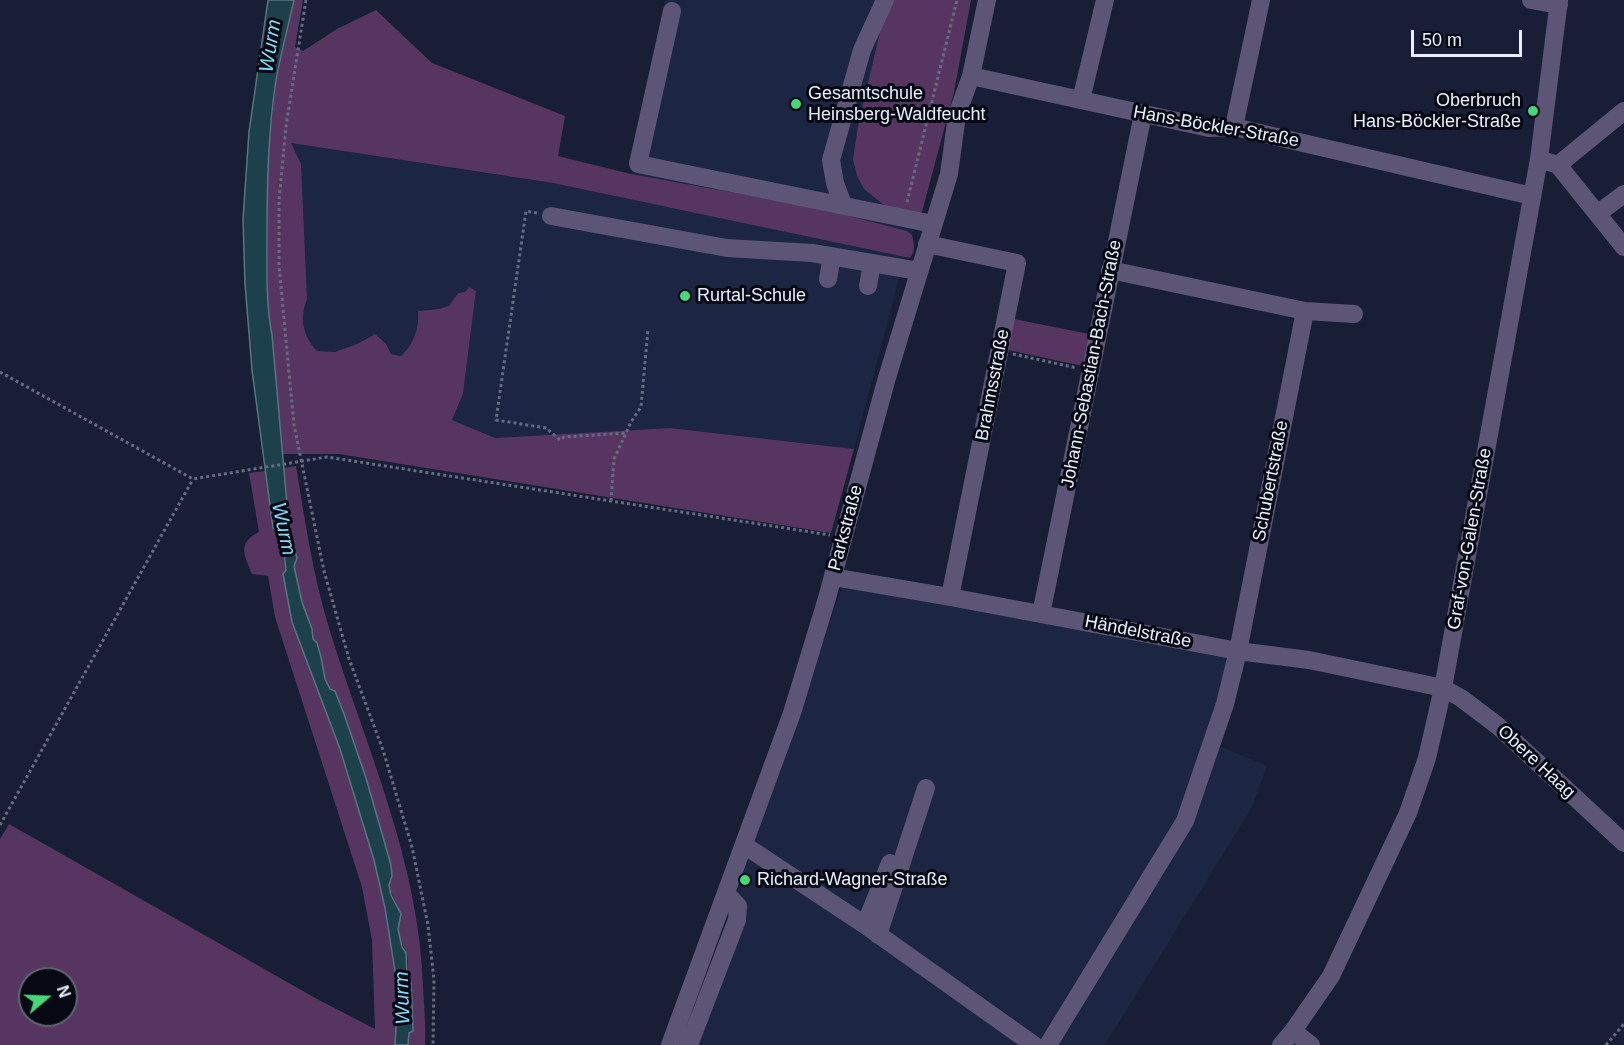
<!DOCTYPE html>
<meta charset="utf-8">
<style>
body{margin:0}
#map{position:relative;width:1624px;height:1045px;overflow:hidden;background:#171e35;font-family:Helvetica,sans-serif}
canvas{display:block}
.north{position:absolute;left:18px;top:967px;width:60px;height:60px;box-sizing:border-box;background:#060913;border:2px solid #616570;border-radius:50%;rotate:71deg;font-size:16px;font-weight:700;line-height:24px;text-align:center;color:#eaeffc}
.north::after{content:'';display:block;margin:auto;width:21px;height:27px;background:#45d77a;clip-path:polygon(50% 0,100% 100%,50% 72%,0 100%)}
.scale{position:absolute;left:1411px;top:30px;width:111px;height:27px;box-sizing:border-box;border:3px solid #eaeffc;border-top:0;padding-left:8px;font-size:18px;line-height:21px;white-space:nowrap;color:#eaeffc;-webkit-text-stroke:4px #060913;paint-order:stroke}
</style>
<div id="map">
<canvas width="1624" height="1045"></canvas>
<div class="north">N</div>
<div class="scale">50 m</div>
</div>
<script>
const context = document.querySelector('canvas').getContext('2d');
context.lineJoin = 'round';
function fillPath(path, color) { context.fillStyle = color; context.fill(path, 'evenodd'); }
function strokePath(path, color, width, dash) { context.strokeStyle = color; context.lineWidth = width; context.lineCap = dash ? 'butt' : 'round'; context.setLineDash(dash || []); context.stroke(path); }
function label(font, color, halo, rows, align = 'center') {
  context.font = font + ' Helvetica,sans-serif'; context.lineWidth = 6; context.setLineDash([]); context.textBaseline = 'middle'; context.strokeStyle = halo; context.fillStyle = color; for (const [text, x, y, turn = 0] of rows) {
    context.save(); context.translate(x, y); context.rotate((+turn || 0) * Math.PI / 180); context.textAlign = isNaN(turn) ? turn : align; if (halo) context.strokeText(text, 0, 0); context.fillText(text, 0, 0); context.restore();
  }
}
const built = new Path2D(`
 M665 0H970L923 206 912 235 907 231 819 208 631 174Z
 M291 142 445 167 553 183 905 256 854 449 670 428 495 438 452 420 463 394 476 291 458 293 450 306 439 309 430 308 418 319 416 334 411 347 401 356 391 354 385 344 371 335 357 344 335 352 317 351 294 362Z
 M842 587 1247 657 1219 746 1267 766 1251 809 1105 1045H679L735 897Z`);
const green = new Path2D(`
 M294 0H303L295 47 303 51 337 29 376 10 432 63 565 116 558 156 631 174 819 208 907 231 912 235C914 243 916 251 910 258L553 183 291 143 301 164 307 299C299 319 303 336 317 351L335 352 357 344 375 334 386 344 391 354 401 356C414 344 419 329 418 311L439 309 449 306 458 293 465 292 469 287 476 291 463 394 452 420 495 438 670 428 854 449 831 533 339 454H283L272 335 268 312 267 168 276 80Z
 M894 0H971L954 92 922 212 917 215 889 209 864 189 857 176 853 159 858 126 883 19Z
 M1014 319 1089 334 1083 366 1008 350Z
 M296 466C305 521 313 576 330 631 366 748 419 861 423 986 424 1006 426 1025 425 1045H408L411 983C406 973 409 965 407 955 405 948 400 941 399 933 398 924 401 915 397 905 395 899 391 895 390 888 389 881 392 873 391 865L366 778 344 714 335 692 330 689 325 679 321 657 313 639 312 629 302 602 294 566 297 558 292 541 283 468Z
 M265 471 273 528 277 530 286 563V570L283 574 292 622 340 749 374 860 385 908 398 990 395 1045H0V839L9 824 317 999 375 1029 372 940 362 887 275 617 268 576 252 574C244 555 237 543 259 532L249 473ZM30 979H66V1015H30Z`);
const water = new Path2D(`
 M268 0H294C288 27 281 53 276 80 268 133 267 186 267 240 267 272 266 304 272 335L288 515 292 541 297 558 294 566 302 602 312 629 313 639 317 643 321 657 325 679 330 689 335 691 344 714 366 778 391 865 392 876 389 885 391 895 401 914 398 929 402 947 406 953 407 975 411 983 412 1002 413 1031 409 1033 408 1045H395L398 990 385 908 374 860 340 749 292 622 283 574 286 570 284 552 277 530 273 528 252 370 245 284 243 219 249 132Z`);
const path = new Path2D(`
 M306 0 286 126 279 201V266L294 425 324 571 349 659 383 750 412 847 428 925 434 980 433 1045
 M907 202 957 0
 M537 213 526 211 496 420 546 428 560 440 564 437 626 433
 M1013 354 1077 368
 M0 372 193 479 327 457 830 535
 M611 501 614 459 631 422 641 407 648 329
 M0 825 193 479
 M1606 1045 1624 1024`);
const minor = new Path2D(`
 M1531 0 1559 5
 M672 11 638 164 933 224
 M971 76 1209 128 1234 127 1532 196
 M1081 100 1105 0
 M1234 127 1261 0
 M1539 159 1558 165 1624 247
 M1558 165 1624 111
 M843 205 835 183 831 160 862 50 885 0
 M1597 214 1624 194
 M551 216 727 248 812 253 919 271
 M927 244 1017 263 950 597
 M828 279 832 256
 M868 286 872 263
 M1305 311 1354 314
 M833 577 950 597 1238 651 1309 660 1443 688 1461 698 1498 726 1624 843
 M1041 614 1143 114
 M744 845 865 925 1034 1045
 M865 925 890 863
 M878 935 926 788
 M1293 1031 1311 1045
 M670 1045 792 713 827 598 886 381 949 174 957 115 971 76 987 0
 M689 1045 737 920 738 906 726 893
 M1048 1045 1185 821 1225 704 1238 651 1305 311 1110 270
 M1281 1045 1293 1031 1331 976 1408 813 1427 758 1443 688 1539 159 1559 0`);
const markers = [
 [796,104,6,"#45d77a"],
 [1533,111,6,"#45d77a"],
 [685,296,6,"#45d77a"],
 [745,880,6,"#45d77a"]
];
const poiNames = [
 ["Gesamtschule",808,94],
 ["Heinsberg-Waldfeucht",808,115],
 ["Oberbruch",1521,101,"right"],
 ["Hans-Böckler-Straße",1521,122,"right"],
 ["Rurtal-Schule",697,296],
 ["Richard-Wagner-Straße",757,880]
];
const streetNames = [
 ["Hans-Böckler-Straße",1216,127,10],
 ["Johann-Sebastian-Bach-Straße",1092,364,-79],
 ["Brahmsstraße",993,385,-79],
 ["Schubertstraße",1271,481,-79],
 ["Parkstraße",846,528,-75],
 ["Graf-von-Galen-Straße",1470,539,-80],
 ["Händelstraße",1138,632,11],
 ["Obere Haag",1536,762,43]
];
const waterNames = [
 ["Wurm",271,46,-81],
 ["Wurm",283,529,78],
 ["Wurm",403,998,-92]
];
fillPath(built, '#1c2542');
fillPath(green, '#563560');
fillPath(water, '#1c414d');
strokePath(water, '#5a7582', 1.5);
strokePath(path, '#666c7f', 3, [3, 3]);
strokePath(minor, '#5c5575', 18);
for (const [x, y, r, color] of markers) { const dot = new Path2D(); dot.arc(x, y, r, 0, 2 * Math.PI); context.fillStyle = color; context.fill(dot); strokePath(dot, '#060913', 2); }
label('18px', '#eaeffc', '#060913', poiNames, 'left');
label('18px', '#eaeffc', '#060913', streetNames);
label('italic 20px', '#88d8f4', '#060913', waterNames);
</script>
